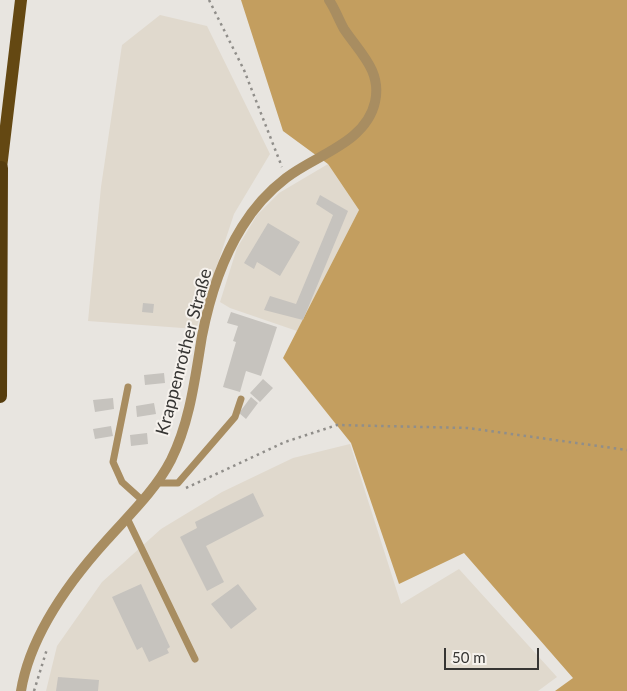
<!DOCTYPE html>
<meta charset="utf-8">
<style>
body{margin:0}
#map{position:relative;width:627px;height:691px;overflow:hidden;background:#e8e5e0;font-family:Lato,sans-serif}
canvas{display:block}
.scale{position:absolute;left:444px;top:648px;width:95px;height:22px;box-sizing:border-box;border:2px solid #363533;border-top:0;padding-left:6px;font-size:15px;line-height:18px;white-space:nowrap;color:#363533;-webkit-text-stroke:4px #f6f2ed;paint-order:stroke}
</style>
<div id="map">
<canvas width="627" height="691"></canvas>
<div class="scale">50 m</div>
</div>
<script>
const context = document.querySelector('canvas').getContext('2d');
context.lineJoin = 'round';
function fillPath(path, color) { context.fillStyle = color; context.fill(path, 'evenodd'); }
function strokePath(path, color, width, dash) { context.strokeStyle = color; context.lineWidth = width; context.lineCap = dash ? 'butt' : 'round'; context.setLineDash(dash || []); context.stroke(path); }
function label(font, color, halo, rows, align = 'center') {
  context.font = font + ' Lato,sans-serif'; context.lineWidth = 4; context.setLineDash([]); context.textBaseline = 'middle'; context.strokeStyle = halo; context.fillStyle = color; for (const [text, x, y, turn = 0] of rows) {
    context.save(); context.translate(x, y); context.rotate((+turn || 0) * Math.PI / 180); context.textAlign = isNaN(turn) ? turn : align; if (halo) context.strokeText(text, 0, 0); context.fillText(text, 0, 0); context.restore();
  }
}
const built = new Path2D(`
 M160 15 207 26 270 154 234 214 196 329 88 321 101 187 122 45Z
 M328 164 359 210 297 331 230 308 220 302 237 248 257 215 279 193Z
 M350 444 401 604 459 569 557 677 538 691H46L57 646 102 582 161 529 222 492 293 458Z`);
const forest = new Path2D(`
 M241 0H627V691H555L573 678 464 553 399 584 351 443 283 358 359 210 328 164 283 131Z`);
const building = new Path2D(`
 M320 195 348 211 303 320 264 310 270 296 296 304 333 215 316 204Z
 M268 223 300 242 280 276 257 262 254 269 244 263Z
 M143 303 154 304 153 313 142 312Z
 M231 312 277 327 261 376 246 371 240 392 223 387 236 342 233 341 238 326 227 323Z
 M164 373 165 383 145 385 144 375Z
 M263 379 273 388 260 402 250 393Z
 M251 397 258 403 246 419 239 413Z
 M113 398 114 409 95 412 93 400Z
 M154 403 156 414 137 417 136 406Z
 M111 426 113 436 95 439 93 429Z
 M147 433 148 444 131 446 130 435Z
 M253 493 264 516 206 546 224 582 207 591 180 537 197 528 195 522Z
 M141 584 170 647 167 649 169 653 149 662 142 647 137 650 112 597Z
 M238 584 257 609 231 629 211 604Z
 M58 677 99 680 98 691H56Z`);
const path = new Path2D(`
 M209 0 244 70 282 167
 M186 488 285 442 337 425 468 428 627 450
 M34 691 47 649`);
const service = new Path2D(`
 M128 387 113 462 122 482 142 500
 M157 483H178L235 417 241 399
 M127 518 195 659`);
const minor = new Path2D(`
 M21 691C30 635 69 582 106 541 128 516 155 491 171 460 190 422 195 378 202 336 209 300 222 259 242 227 253 209 269 191 286 178 315 155 366 143 375 102 382 71 360 53 344 29 339 20 335 9 329 0`);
const primary = new Path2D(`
 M1 168 21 0`);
const trunk = new Path2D(`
 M0 396 1 168`);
const streetNames = [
 ["Krappenrother Straße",184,352,-75]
];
fillPath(built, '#e0d9cd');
fillPath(forest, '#c39e5f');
fillPath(building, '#c6c3be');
strokePath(path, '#908e8a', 2.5, [2.5, 4]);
strokePath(service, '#a88d61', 7);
strokePath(minor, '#a88d61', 10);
strokePath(primary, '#644812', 12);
strokePath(trunk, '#563d0e', 14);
label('18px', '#363533', '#f6f2ed', streetNames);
</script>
